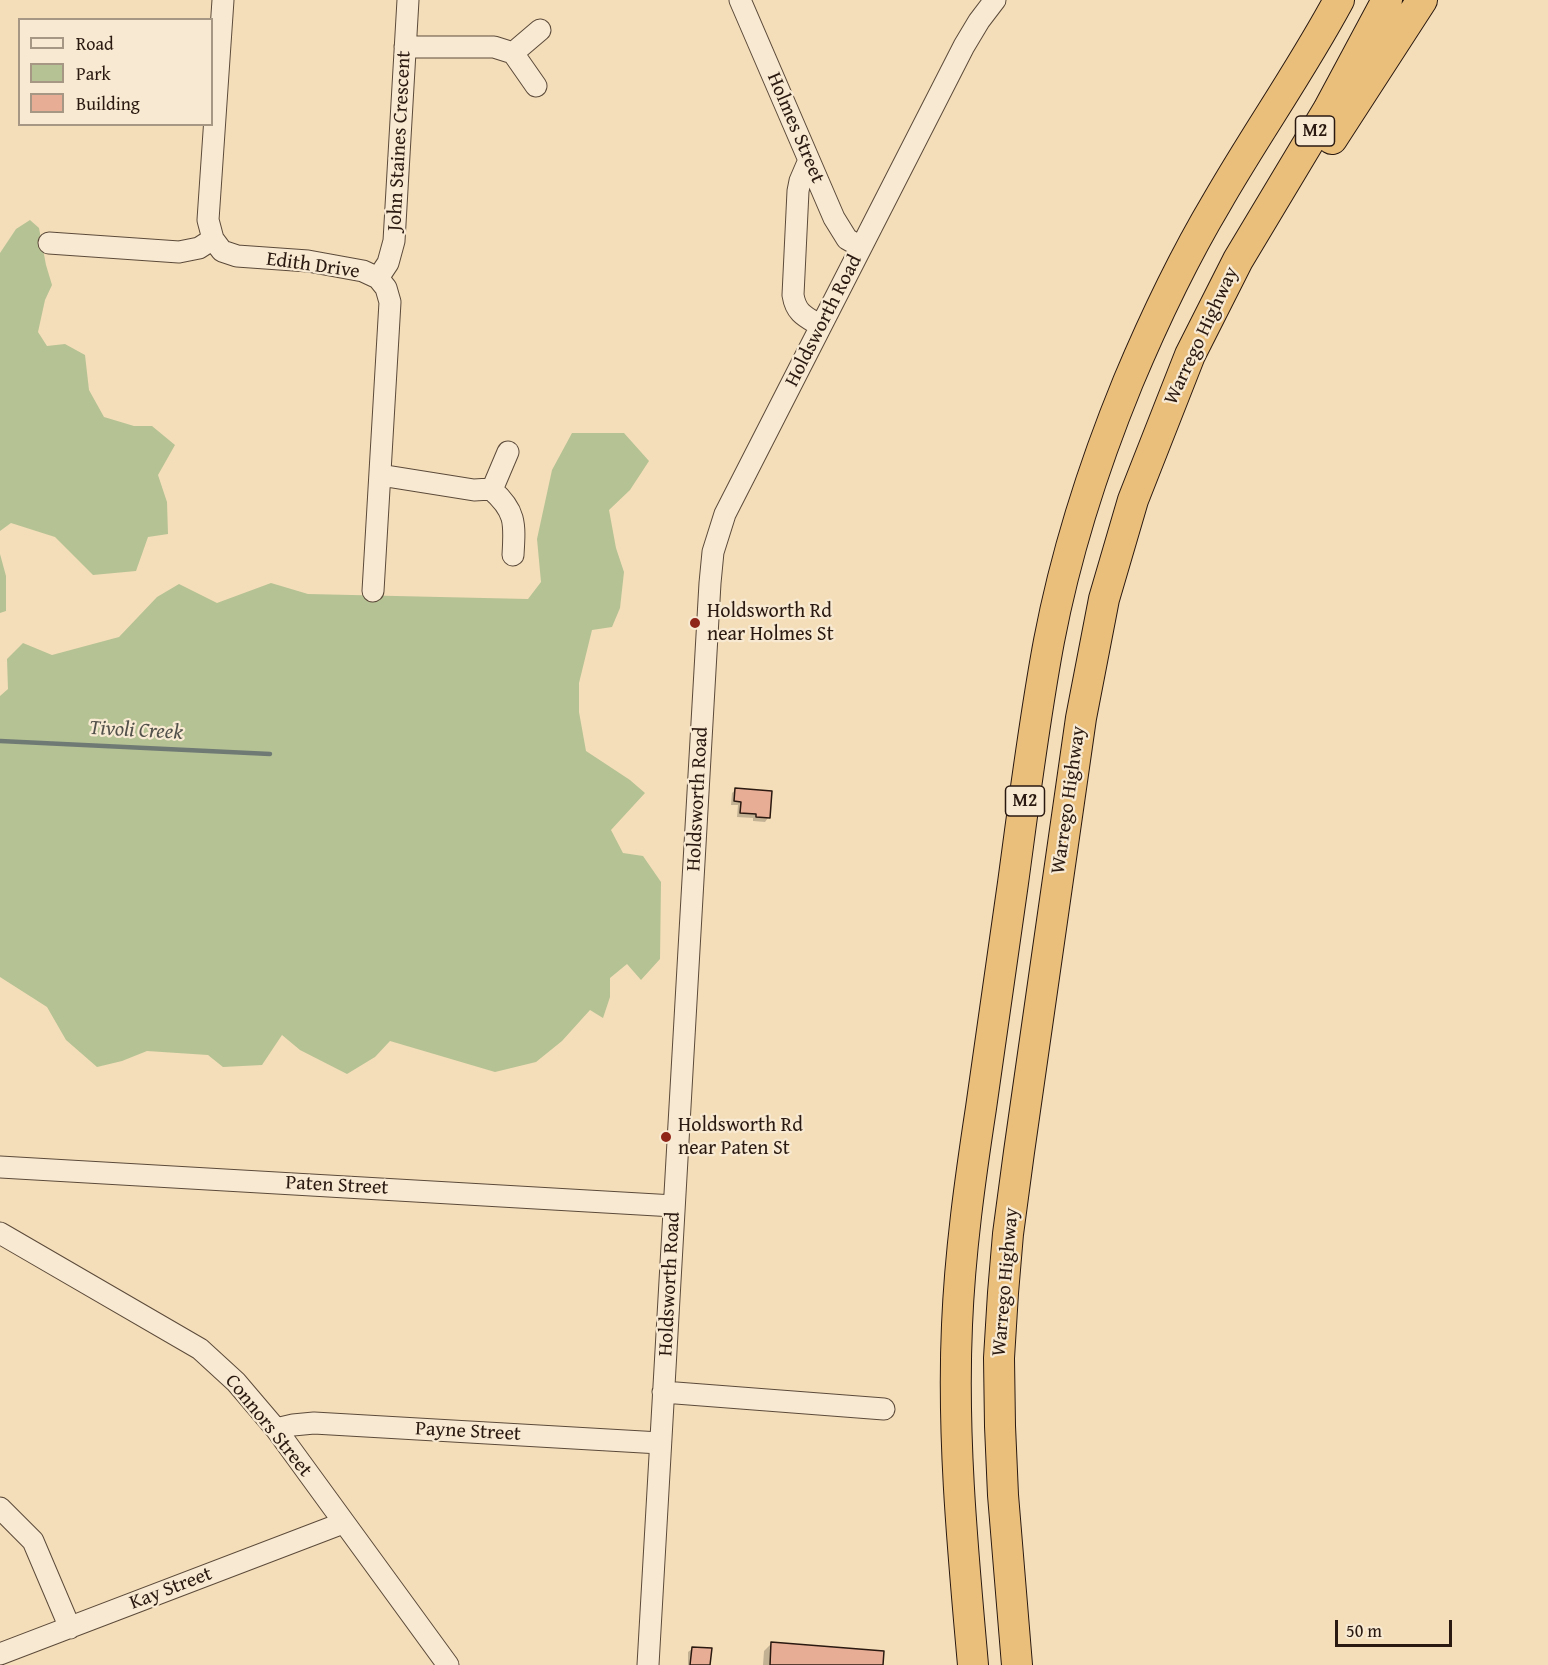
<!DOCTYPE html>
<style>
body{margin:0}
#map{position:relative;width:1548px;height:1665px;overflow:hidden;background:#f4deb9;font-family:"Gentium Book Plus",serif}
canvas{display:block}
.legend{position:absolute;left:18px;top:18px;width:195px;height:108px;box-sizing:border-box;background:#f8ead2;border:2px solid #a69684;margin:0;padding:8px 10px;list-style:none;font-size:18px;color:#2a1910}
.legend li{display:flex;align-items:center;gap:12px;height:30px}
.legend b{width:30px;border:2px solid #a69684}
.scale{position:absolute;left:1335px;top:1620px;width:117px;height:27px;box-sizing:border-box;border:3px solid #2a1910;border-top:0;padding-left:8px;font-size:18px;line-height:21px;white-space:nowrap;color:#2a1910;-webkit-text-stroke:4px #f8ead2;paint-order:stroke}
</style>
<div id="map">
<canvas width="1548" height="1665"></canvas>
<ul class="legend">
<li><b style="height:8px;background:#f8ead2"></b>Road</li>
<li><b style="height:16px;background:#b5c294"></b>Park</li>
<li><b style="height:16px;background:#e8ad95"></b>Building</li>
</ul>
<div class="scale">50 m</div>
</div>
<script>
const context = document.querySelector('canvas').getContext('2d');
context.lineJoin = 'round';
function fillPath(path, color) { context.fillStyle = color; context.fill(path, 'evenodd'); }
function strokePath(path, color, width, dash) { context.strokeStyle = color; context.lineWidth = width; context.lineCap = dash ? 'butt' : 'round'; context.setLineDash(dash || []); context.stroke(path); }
function label(font, color, halo, rows, align = 'center') {
  context.font = font + ' "Gentium Book Plus",serif'; context.lineWidth = 4.5; context.setLineDash([]); context.textBaseline = 'middle'; context.strokeStyle = halo; context.fillStyle = color; for (const [text, x, y, turn = 0] of rows) {
    context.save(); context.translate(x, y); context.rotate((+turn || 0) * Math.PI / 180); context.textAlign = isNaN(turn) ? turn : align; if (halo) context.strokeText(text, 0, 0); context.fillText(text, 0, 0); context.restore();
  }
}
const green = new Path2D(`
 M30 220 39 228 46 265 52 285 45 300 38 332 47 346 65 344 85 355 89 390 104 417 134 426H152L175 445 158 475 167 502 168 534 148 537 136 571 93 575 55 537 11 523 0 531V253L16 229Z
 M572 433H624L649 461 630 490 609 510 616 548 624 572 620 608 612 627 592 630 579 683V712L586 751 630 780 645 793 611 830 623 853 643 856 661 882 660 959 641 980 627 964 610 978V997L603 1018 590 1010 562 1041 536 1062 495 1072 390 1041 375 1057 347 1074 300 1050 282 1035 262 1065 223 1067 208 1055 147 1051 122 1061 97 1067 66 1040 47 1007 0 977V696L8 689 7 659 23 643 52 655 119 637 157 597 179 584 217 603 271 583 308 594 528 599 541 582 537 539 552 470Z
 M0 554 6 576V611L0 613Z`);
const shadow = new Path2D(`
 M735 790 768 818 765 822 753 821V818L737 817 738 805H731L732 793Z
 M772 1643 881 1665H763L764 1651Z
 M692 1649 709 1665H688V1652Z`);
const stream = new Path2D(`
 M0 741 270 754`);
const building = new Path2D(`
 M735 788 772 791 770 818 756 817V814L740 813 741 802 734 801Z
 M771 1642 884 1651 883 1665H770Z
 M692 1647 712 1648 710 1665H690Z`);
const minor = new Path2D(`
 M223 0 208 220 213 239 222 251 237 256 308 261 363 271 378 278 386 288 390 302 373 591
 M740 0 834 218 847 239 861 247
 M405 47H494L513 53
 M536 86 513 53 540 30
 M809 160 800 181 798 191 793 295C796 314 806 317 821 326
 M49 243 179 252 199 248 213 239
 M378 278 388 263 394 241 408 0
 M380 475 474 490 491 489 494 485 508 452
 M491 489C516 511 515 523 513 555
 M0 1167 674 1206
 M0 1233 200 1349 236 1382 276 1429 448 1665
 M663 1392 884 1409
 M276 1429 293 1425 314 1423 660 1443
 M0 1508 33 1541 70 1628
 M0 1654 343 1523
 M648 1665 710 583 713 552 725 514 964 46 979 21 995 0`);
const highway = new Path2D(`
 M1332 139 1422 0
 M973 1665C963 1552 952 1439 957 1325 960 1252 970 1180 981 1108 991 1033 1002 958 1013 883 1024 802 1034 721 1049 641 1066 552 1094 465 1128 382 1154 320 1183 259 1217 202 1256 134 1302 69 1339 0
 M1017 1665 1003 1495 1000 1426 999 1358 1003 1293 1008 1234 1019 1152 1081 718 1104 599 1133 500 1190 355 1238 260 1328 110 1387 0`);
const markers = [
 [695,623,6,"#8f2418"],
 [666,1137,6,"#8f2418"]
];
const shields = [
 [1315,131,39],
 [1025,801,39]
];
const shieldNames = [
 ["M2",1315,131],
 ["M2",1025,801]
];
const streetNames = [
 ["Holmes Street",795,128,67],
 ["John Staines Crescent",400,141,-87],
 ["Edith Drive",313,266,8],
 ["Holdsworth Road",824,321,-63],
 ["Warrego Highway",1202,336,-65],
 ["Holdsworth Road",698,799,-87],
 ["Warrego Highway",1069,800,-82],
 ["Paten Street",337,1186,3],
 ["Warrego Highway",1006,1282,-85],
 ["Holdsworth Road",670,1284,-87],
 ["Connors Street",268,1426,51],
 ["Payne Street",468,1432,3],
 ["Kay Street",171,1589,-21]
];
const poiNames = [
 ["Holdsworth Rd",707,612],
 ["near Holmes St",707,635],
 ["Holdsworth Rd",678,1126],
 ["near Paten St",678,1149]
];
const waterNames = [
 ["Tivoli Creek",136,731,3]
];
fillPath(green, '#b5c294');
fillPath(shadow, '#0003');
strokePath(stream, '#707a75', 4.5);
fillPath(building, '#e8ad95');
strokePath(building, '#2a1910', 1.5);
strokePath(minor, '#5c4a3a', 23);
strokePath(highway, '#2a1910', 32);
strokePath(minor, '#f8ead2', 21);
strokePath(highway, '#eabf7c', 30);
for (const [x, y, r, color] of markers) { const dot = new Path2D(); dot.arc(x, y, r, 0, 2 * Math.PI); context.fillStyle = color; context.fill(dot); strokePath(dot, '#f8ead2', 2); }
for (const [x, y, w] of shields) { const box = new Path2D(); box.roundRect(x - w / 2, y - 15, w, 30, 4.5); context.fillStyle = '#f8ead2'; context.fill(box); strokePath(box, '#2a1910', 1.5); }
label('bold 18px', '#2a1910', null, shieldNames);
label('20px', '#2a1910', '#f8ead2', streetNames);
label('20px', '#2a1910', '#f8ead2', poiNames, 'left');
label('italic 21px', '#53514b', '#f8ead2', waterNames);
</script>
